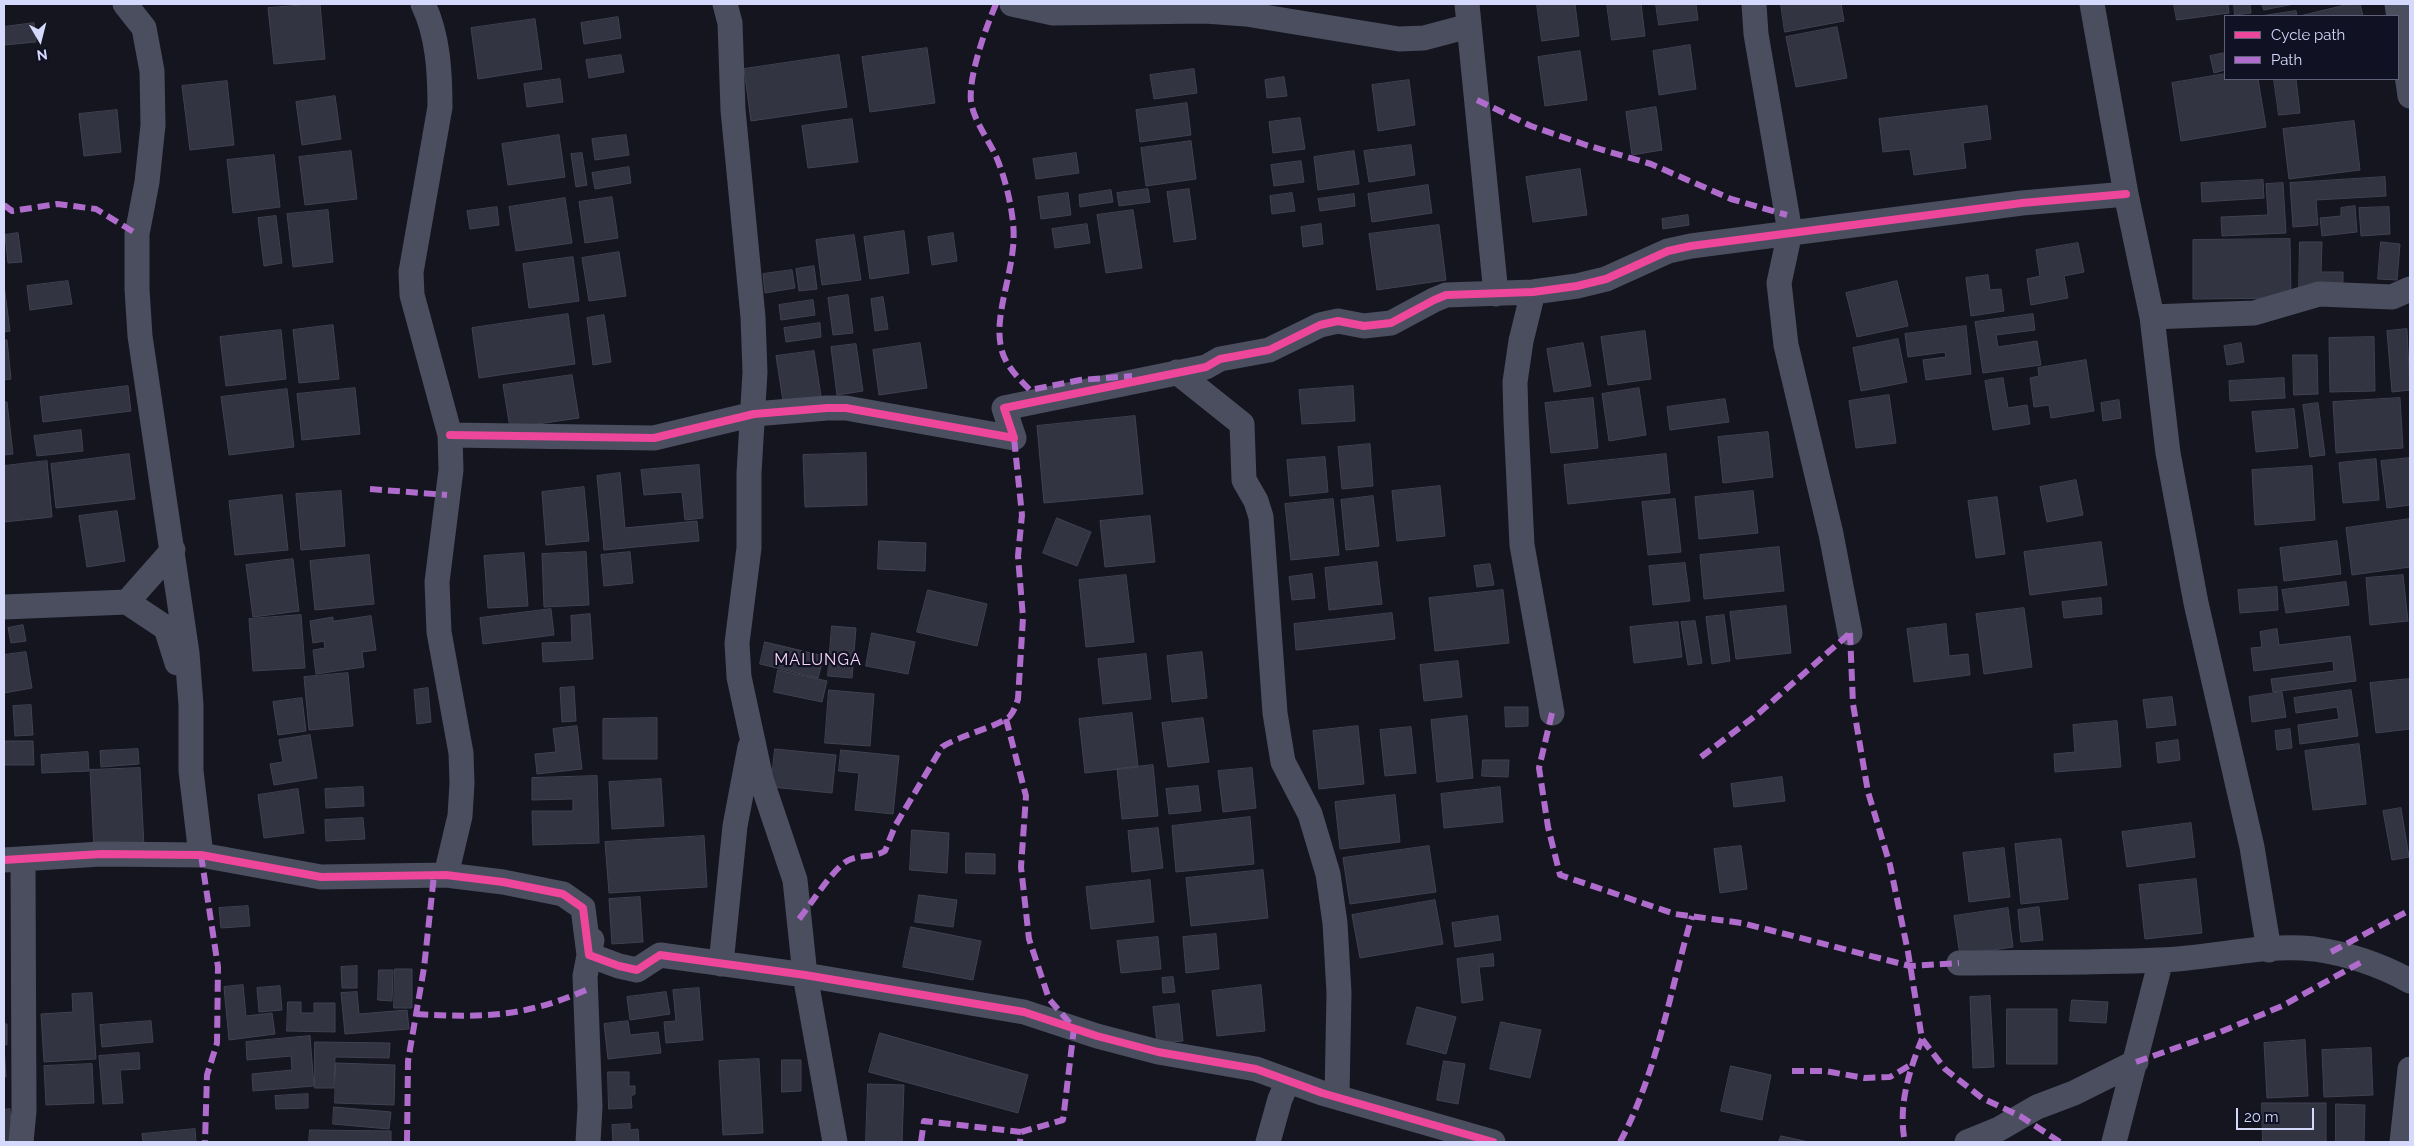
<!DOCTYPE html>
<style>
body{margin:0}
#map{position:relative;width:2414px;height:1146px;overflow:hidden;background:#14151f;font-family:Raleway,sans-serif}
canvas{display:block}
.frame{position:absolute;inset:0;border:5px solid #d5dafc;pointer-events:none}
.legend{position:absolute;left:2224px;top:15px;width:175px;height:65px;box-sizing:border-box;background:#101123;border:1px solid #5f617a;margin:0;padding:6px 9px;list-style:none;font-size:15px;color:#d5dafc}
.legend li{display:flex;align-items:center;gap:10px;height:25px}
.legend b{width:25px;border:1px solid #5f617a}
.north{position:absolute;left:15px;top:15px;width:50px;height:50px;-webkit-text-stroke:4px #101123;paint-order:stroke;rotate:172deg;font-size:14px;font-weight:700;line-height:20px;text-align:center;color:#d5dafc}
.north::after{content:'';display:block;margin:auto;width:18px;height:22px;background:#d5dafc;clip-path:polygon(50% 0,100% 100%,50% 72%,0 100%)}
.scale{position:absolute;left:2236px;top:1108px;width:78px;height:22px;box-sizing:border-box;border:2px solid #d5dafc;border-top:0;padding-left:6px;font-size:15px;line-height:18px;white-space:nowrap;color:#d5dafc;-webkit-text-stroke:4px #101123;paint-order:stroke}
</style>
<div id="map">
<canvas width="2414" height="1146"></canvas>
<div class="frame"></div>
<ul class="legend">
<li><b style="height:6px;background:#ed469a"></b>Cycle path</li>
<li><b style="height:6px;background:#b06ccc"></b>Path</li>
</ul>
<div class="north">N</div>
<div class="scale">20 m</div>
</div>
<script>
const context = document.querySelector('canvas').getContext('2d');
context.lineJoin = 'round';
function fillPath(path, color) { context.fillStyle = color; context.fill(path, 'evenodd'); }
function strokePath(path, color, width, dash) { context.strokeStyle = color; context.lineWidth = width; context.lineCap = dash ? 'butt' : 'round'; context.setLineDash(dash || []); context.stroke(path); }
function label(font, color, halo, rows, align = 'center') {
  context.font = font + ' Raleway,sans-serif'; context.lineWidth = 4.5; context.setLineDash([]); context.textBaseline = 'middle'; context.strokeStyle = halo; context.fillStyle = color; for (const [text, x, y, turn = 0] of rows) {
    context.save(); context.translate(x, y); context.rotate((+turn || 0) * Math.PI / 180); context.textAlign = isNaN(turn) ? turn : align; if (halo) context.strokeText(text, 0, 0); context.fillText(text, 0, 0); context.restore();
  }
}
const building = new Path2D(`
 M320 4 325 59 274 64 268 8Z
 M1537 4H1575L1579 36 1542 41Z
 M1607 4H1641L1645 36 1612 40Z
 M1656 4H1696L1698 20 1659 25Z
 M1781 4H1841L1844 21 1785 32Z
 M2174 4H2228L2229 13 2177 20Z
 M2234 4H2250L2251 13 2235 15Z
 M2262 4H2294L2264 10Z
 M2350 4H2360L2363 16H2300Z
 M2296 11 2297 16H2261Z
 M618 17 621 38 584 44 581 23Z
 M535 19 542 69 478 79 471 28Z
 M34 23 36 42 4 45V27Z
 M1837 27 1847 78 1796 87 1786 37Z
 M1690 45 1696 89 1659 95 1653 51Z
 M927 48 935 103 870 112 862 57Z
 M1580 51 1587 100 1545 106 1538 57Z
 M2225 53V70L2214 73 2210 56Z
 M621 55 624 72 589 78 586 60Z
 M839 55 847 107 751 121 744 69Z
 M1194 69 1197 93 1154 99 1150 75Z
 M2225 74V79H2258L2266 127 2181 141 2172 83Z
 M1284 77 1287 96 1267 98 1265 80Z
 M560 79 563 102 527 107 524 84Z
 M2274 79H2296L2300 113 2279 115Z
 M1409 80 1415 125 1378 131 1372 85Z
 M227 81 234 145 190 150 182 86Z
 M335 96 341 139 302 145 296 102Z
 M1187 103 1191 135 1140 142 1136 110Z
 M1987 106 1991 139 1963 143 1966 168 1914 175 1910 149 1883 152 1879 119Z
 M1656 107 1662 150 1632 155 1626 112Z
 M117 110 121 152 84 156 79 114Z
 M1300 118 1305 149 1273 153 1269 122Z
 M852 119 858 162 808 168 802 126Z
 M2354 121 2360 170 2289 179 2283 129Z
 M559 135 565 177 508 185 502 144Z
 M626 135 629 155 595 160 592 139Z
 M1191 141 1196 179 1146 186 1141 148Z
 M1411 145 1415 175 1369 182 1364 151Z
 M351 151 357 199 305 205 299 157Z
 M1354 151 1359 184 1318 190 1314 157Z
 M582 153 587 185 576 187 571 154Z
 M1076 153 1079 173 1036 179 1033 159Z
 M274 155 280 207 233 213 227 160Z
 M1301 161 1304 182 1274 186 1271 165Z
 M629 167 631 183 595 189 592 173Z
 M1580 169 1587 215 1533 222 1526 177Z
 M2385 177 2386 196 2316 200 2318 225 2293 227 2290 183Z
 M2263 180 2264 198 2202 202 2201 183Z
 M2283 183 2286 233 2222 236 2221 217 2268 215 2266 184Z
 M1428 185 1432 213 1372 222 1368 194Z
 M1148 189 1150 202 1119 206 1117 193Z
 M1189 189 1196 239 1174 242 1167 192Z
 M1111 190 1113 202 1080 207 1079 195Z
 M1068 193 1071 215 1041 219 1038 197Z
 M1292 193 1295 211 1272 214 1270 196Z
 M1354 194 1355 206 1320 211 1318 199Z
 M612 197 618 238 585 243 579 202Z
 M565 198 572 243 516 251 509 207Z
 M2355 206 2357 232 2322 236 2320 218 2341 216V208Z
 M497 207 499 225 470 229 467 211Z
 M2389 207 2390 234 2361 236 2359 208Z
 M328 210 333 262 293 267 287 214Z
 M1133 210 1142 268 1106 273 1097 215Z
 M1688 215 1689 225 1663 229 1662 219Z
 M276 216 282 263 264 266 258 218Z
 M1087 224 1090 243 1055 248 1052 229Z
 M1321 224 1323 244 1303 247 1301 227Z
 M1439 225 1446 280 1377 290 1369 234Z
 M904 231 909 273 870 279 864 237Z
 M18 233 22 262 8 263 5 235Z
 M953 233 957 261 932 265 928 237Z
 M854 235 861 280 822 285 816 240Z
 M2290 239 2291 298 2193 299V240Z
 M2300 242H2322L2321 272H2343V292L2299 290Z
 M2381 242 2400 244 2397 280 2378 279Z
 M2078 243 2084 272 2064 276 2068 298 2031 305 2027 279 2040 276 2036 250Z
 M619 252 626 296 589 301 582 258Z
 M573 257 579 301 529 308 523 264Z
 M814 266 817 289 799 291 796 269Z
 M792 270 795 288 765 293 763 274Z
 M1988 275 1990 290 2001 289 2004 311 1971 316 1966 278Z
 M68 281 72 304 30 310 27 286Z
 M1897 281 1908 326 1857 337 1846 293Z
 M4 285 10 331 4 332Z
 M848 295 853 333 833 335 828 298Z
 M883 297 888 329 875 331 871 299Z
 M813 300 815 315 781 320 779 305Z
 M568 314 575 364 479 378 472 328Z
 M2033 314 2035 330 1996 335 1998 347 2037 341 2041 365 1983 373 1975 322Z
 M604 315 611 362 593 365 587 318Z
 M820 323 821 337 786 342 784 328Z
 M333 325 339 379 299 383 293 330Z
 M1966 326 1971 374 1926 380 1923 360 1946 357 1945 352 1908 357 1905 334Z
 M2407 329 2410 390 2392 392 2387 331Z
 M281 330 286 379 226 386 220 337Z
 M1645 331 1651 379 1608 385 1601 337Z
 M2374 337 2375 391 2330 392 2329 338Z
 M1898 339 1907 382 1861 391 1853 348Z
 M4 340H7L11 379 4 380Z
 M920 343 927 388 879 395 873 350Z
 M1583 343 1591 386 1554 392 1547 349Z
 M2241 343 2244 362 2227 365 2224 346Z
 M856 344 863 391 837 395 831 347Z
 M814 351 821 396 783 401 776 356Z
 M2293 355H2317L2318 394 2294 395Z
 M2086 360 2094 411 2051 418 2049 405 2034 407 2030 378 2039 376 2038 368Z
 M572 375 579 418 510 428 503 385Z
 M2003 378 2008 408 2027 405 2030 424 1993 430 1985 381Z
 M2284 378 2285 398 2230 401 2229 381Z
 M128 386 131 411 43 422 40 397Z
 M1353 386 1355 421 1302 424 1299 390Z
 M355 388 360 434 302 440 297 394Z
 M1639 388 1646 435 1609 441 1602 394Z
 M287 389 294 447 229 455 221 397Z
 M1889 395 1896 443 1856 448 1849 401Z
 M1593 398 1598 448 1551 453 1545 403Z
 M2400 398 2403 448 2336 453 2333 402Z
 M1725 399 1729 422 1670 430 1667 407Z
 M2119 400 2121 418 2103 421 2101 403Z
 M4 402H7L13 454 4 455Z
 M2318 403 2325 455 2310 457 2303 405Z
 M2294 409 2298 448 2256 452 2252 412Z
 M1135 416 1143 494 1044 503 1037 426Z
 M81 430 83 451 37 456 34 436Z
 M1768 432 1773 477 1723 483 1718 437Z
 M1370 444 1373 486 1342 489 1338 447Z
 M866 453 867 505 805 507 803 455Z
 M129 454 135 499 56 508 51 464Z
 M1666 454 1670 493 1568 504 1564 465Z
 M1325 457 1328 492 1290 496 1287 460Z
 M2410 458V505L2387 508 2381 461Z
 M2376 459 2379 500 2343 503 2339 463Z
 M47 461 52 517 4 522V466Z
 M699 465 703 518 685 520 682 492 644 495 641 470Z
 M2312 466 2315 520 2255 525 2252 470Z
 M620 473 625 528 697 521 699 541 604 550 597 476Z
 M2076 480 2083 515 2047 522 2040 487Z
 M1440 486 1445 536 1397 541 1392 491Z
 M584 487 589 541 546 545 542 492Z
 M341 491 345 546 301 550 296 494Z
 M1753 491 1758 533 1699 539 1695 497Z
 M282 495 288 550 235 555 229 501Z
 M1373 496 1379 546 1346 550 1341 500Z
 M1997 497 2005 554 1976 558 1968 501Z
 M1333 499 1339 555 1291 560 1285 504Z
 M1675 499 1681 552 1648 555 1642 502Z
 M117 511 125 561 87 567 79 516Z
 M1150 516 1155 562 1105 567 1100 521Z
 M1057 518 1091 532 1077 566 1043 553Z
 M2410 519V567L2352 575 2346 528Z
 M879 541 926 543 925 571 878 569Z
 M2337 541 2341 574 2284 581 2280 548Z
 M2101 542 2107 585 2030 595 2024 552Z
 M1779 547 1784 591 1704 599 1700 555Z
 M586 552 589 605 544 607 542 554Z
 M630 552 633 583 604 586 601 555Z
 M524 553 528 606 488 608 484 556Z
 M369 555 374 604 315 610 310 561Z
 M293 559 299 611 253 617 246 565Z
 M1377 562 1382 604 1329 610 1325 568Z
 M1685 563 1690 601 1653 605 1649 566Z
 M1490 564 1494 585 1477 587 1474 566Z
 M1312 574 1315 598 1292 600 1289 577Z
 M1126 575 1134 642 1086 647 1079 580Z
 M2403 575 2408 621 2370 625 2366 578Z
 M2346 582 2349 605 2286 613 2282 590Z
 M2277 587 2278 610 2240 613 2238 590Z
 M928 590 987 604 977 646 917 632Z
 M1503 590 1509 643 1435 651 1429 598Z
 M2101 598 2102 614 2064 618 2062 602Z
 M1786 606 1791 653 1736 659 1730 612Z
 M2024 608 2032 667 1984 674 1976 614Z
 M551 609 554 635 483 644 480 618Z
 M1392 613 1395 639 1296 650 1294 624Z
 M590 614 593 659 543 662 542 643 572 642 571 616Z
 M301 615 305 668 253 671 249 619Z
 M1724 615 1730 661 1712 664 1706 617Z
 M371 616 376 650 362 652 364 667 316 674 313 650 325 648 324 641 313 643 310 621 333 617V621Z
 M1695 621 1702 663 1688 665 1681 622Z
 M1678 622 1682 657 1634 663 1630 627Z
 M1946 624 1949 656 1968 654 1970 675 1914 682 1907 629Z
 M23 625 26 641 11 643 8 628Z
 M832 626 856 628 852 678 828 676Z
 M2277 629 2279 645 2350 636 2356 681 2273 692 2271 679 2334 671 2333 661 2254 671 2251 648 2262 647 2260 632Z
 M872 633 915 642 908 674 866 666Z
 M765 642 824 656 818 678 760 664Z
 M26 652 32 688 4 693V655Z
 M1202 652 1207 698 1172 702 1167 656Z
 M1146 654 1151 699 1103 704 1098 659Z
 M1458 661 1462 697 1424 701 1420 665Z
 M778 670 827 681 822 702 774 692Z
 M348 673 353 726 309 730 304 677Z
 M2410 679V729L2376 733 2370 683Z
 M574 687 576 721 562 722 560 688Z
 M428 688 431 722 417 724 414 690Z
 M829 690 874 694 870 746 825 743Z
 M2351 690 2358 736 2300 744 2298 725 2339 719 2337 707 2296 713 2294 698Z
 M2282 692 2286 717 2252 722 2249 697Z
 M2172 697 2176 725 2147 728 2143 700Z
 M302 698 306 731 278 735 273 702Z
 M31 705 33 735 15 736 13 706Z
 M1505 707H1528V726L1506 727Z
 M1132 713 1138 767 1085 773 1079 719Z
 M1467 716 1473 778 1437 782 1431 720Z
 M657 718V759H603V719Z
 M1203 718 1209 762 1168 767 1162 723Z
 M2117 721 2121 767 2055 772 2054 754 2075 752 2073 725Z
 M577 726 582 769 537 774 535 754 556 752 553 729Z
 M1358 726 1364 784 1319 789 1313 731Z
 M1411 727 1416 773 1385 776 1380 730Z
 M2290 729 2292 748 2277 750 2275 731Z
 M310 735 317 778 274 785 270 764 283 762 279 740Z
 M2178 740 2180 760 2158 763 2156 743Z
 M4 741H33L34 765H4Z
 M2359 744 2366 804 2313 810 2305 751Z
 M138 749 139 764 101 767 100 751Z
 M775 749 836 755 832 793 771 787Z
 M841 750 899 756 893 814 855 810 859 773 839 771Z
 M88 752 89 771 42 773 41 755Z
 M1483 760H1509L1508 777 1482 776Z
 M1153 765 1158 816 1122 819 1117 769Z
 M140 768 144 847 94 849 90 770Z
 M1252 768 1256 808 1223 812 1218 771Z
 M597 776 599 843 533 845 532 811H573V799L532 800V778Z
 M1782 777 1785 801 1734 807 1731 784Z
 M661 779 664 826 612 829 609 782Z
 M1198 786 1201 811 1169 814 1166 789Z
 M363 787 364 806 326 808 325 789Z
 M1500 787 1503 822 1444 828 1441 794Z
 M298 789 304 833 264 838 258 795Z
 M1395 795 1400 842 1340 849 1335 802Z
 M2401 808 2409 857 2392 860 2383 811Z
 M1250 817 1254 864 1176 872 1172 826Z
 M363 818 365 839 326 841 325 820Z
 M2191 823 2195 857 2127 867 2122 832Z
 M1158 828 1163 868 1132 872 1128 831Z
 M912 830 949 833 947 873 910 870Z
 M704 836 707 887 609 893 605 842Z
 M2061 839 2068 899 2021 904 2015 844Z
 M1429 846 1436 892 1350 904 1343 858Z
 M1741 846 1747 889 1720 893 1714 849Z
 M2004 848 2010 897 1969 902 1963 853Z
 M966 853 995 854V874L966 873Z
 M1263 870 1268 918 1191 926 1186 878Z
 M2196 879 2202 933 2145 939 2139 885Z
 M1150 880 1154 922 1091 929 1086 887Z
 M919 895 957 900 953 927 915 922Z
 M640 897 643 942 612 944 609 899Z
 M1435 900 1443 944 1360 958 1352 915Z
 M248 906 250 926 221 928 219 908Z
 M2039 907 2043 940 2021 942 2018 910Z
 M2008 908 2013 947 1960 955 1954 916Z
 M1498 916 1501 940 1455 947 1452 923Z
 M911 927 981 941 973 980 903 967Z
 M1216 934 1219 969 1186 973 1183 937Z
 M1158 937 1161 969 1121 973 1117 941Z
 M1493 954 1494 966 1479 967 1483 1000 1462 1003 1457 959Z
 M357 966V988H342L341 967Z
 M395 969H412V1008H394Z
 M379 970H393L392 1001 378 1000Z
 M1173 977 1175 992 1163 993 1162 978Z
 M243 985 246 1016 272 1013 275 1034 229 1040 224 987Z
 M1261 985 1265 1031 1217 1036 1212 991Z
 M280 986 282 1010 259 1012 257 988Z
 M699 988 703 1040 666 1043 664 1022 676 1021 673 990Z
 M357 992 359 1014 407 1010 409 1029 345 1034 341 993Z
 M666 992 670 1014 630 1020 627 997Z
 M92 993 96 1059 44 1062 41 1014 73 1012 72 994Z
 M1990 996 1994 1067 1973 1068 1970 997Z
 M2072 1000 2108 1002 2106 1023 2070 1021Z
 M288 1002H301V1013H314V1003H335V1032L287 1031Z
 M1179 1004 1183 1041 1157 1043 1153 1007Z
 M1417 1007 1456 1017 1446 1054 1407 1044Z
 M2007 1009H2057V1064H2007Z
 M151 1021 153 1042 102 1047 100 1025Z
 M628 1021 630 1035 658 1032 661 1053 608 1059 604 1024Z
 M1501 1022 1541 1030 1530 1078 1490 1069Z
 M4 1024H7V1045L4 1044Z
 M880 1033 1028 1075 1018 1113 869 1072Z
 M310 1036 314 1086 253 1091 252 1074 292 1070 291 1056 247 1060 246 1042Z
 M2305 1040 2308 1096 2267 1098 2264 1043Z
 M315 1042 390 1043 389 1058 335 1057 334 1088H315Z
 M4 1046 6 1077H4Z
 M2371 1048 2373 1095 2324 1097 2322 1050Z
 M139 1053 140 1069 120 1070 123 1103 103 1104 99 1056Z
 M759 1059 763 1133 723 1135 719 1061Z
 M782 1060H801V1091L782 1092Z
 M1444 1061 1465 1064 1458 1104 1437 1100Z
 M336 1063 395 1065 394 1105 335 1103Z
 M92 1064 94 1103 46 1105 44 1066Z
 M1731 1066 1771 1075 1762 1120 1721 1111Z
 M608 1072H629V1086H635V1094L631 1096 632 1108 609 1109Z
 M868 1084 904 1085 902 1142H866Z
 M308 1094V1108L276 1109 275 1096Z
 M2262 1103H2326V1142H2263Z
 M2336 1104 2365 1105 2364 1142H2336Z
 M334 1107 391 1112 389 1129 333 1124Z
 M10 1109 12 1140 4 1141V1110Z
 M630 1124V1130L638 1129 639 1142H613L612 1125Z
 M195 1129 196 1142H143L142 1134Z
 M310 1130 391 1131V1142H309Z
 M1781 1136 1809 1142H1779Z`);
const minor = new Path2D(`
 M125 4 144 28 152 71 153 125 147 182 137 234V289L140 336 187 653 191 705V771L201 855
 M423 4C438 35 440 72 440 107L411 272 412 295 450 435 451 470 437 582 439 632 461 753 462 783 460 816 446 875
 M725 4 730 23 733 110 753 317 755 372 749 473V548L737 643 739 677 761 779 795 880 805 975 835 1142
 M1012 4 1053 13 1205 11 1246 14 1399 39 1424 38 1469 26
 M1467 4 1496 294
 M1754 4 1756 34 1790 232 1779 283 1786 345 1831 534 1850 633
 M2092 4 2126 194 2152 317 2168 453 2196 603 2252 847 2269 950
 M2397 4 2410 96
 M1533 292 1521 341 1515 382 1516 420 1522 545 1552 713
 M2152 317 2254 313 2319 294 2392 297 2410 289
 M1177 372 1242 424 1244 480 1256 501 1261 517 1275 713 1283 762 1310 814 1328 874 1335 923 1339 993 1337 1096
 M450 435 654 438 754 414 827 408H846L1014 438 1004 408 1206 367 1220 359 1269 350 1320 325 1338 321 1364 326 1391 323 1434 300 1446 295 1533 292 1577 286 1606 279 1668 251 1691 246 2022 203 2126 194
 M127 602 173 550
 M4 607 127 602 166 628 177 663
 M4 860 101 854 201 855 321 877 446 875 503 882 563 894 583 908 589 955 619 966 637 970 660 955 805 975 1024 1012 1097 1036 1158 1052 1256 1069 1322 1093 1493 1142
 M1959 963C2026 962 2093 963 2159 960 2210 959 2263 943 2314 949 2349 954 2379 964 2410 981
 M721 964 735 826 750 747
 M21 1142 24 1111 23 859
 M588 1142 590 1107 585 976 592 940
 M1268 1142 1280 1099 1288 1081
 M1967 1142 1999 1129 2037 1107 2074 1093 2136 1062
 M2114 1142 2161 960
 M2402 1142 2410 1069`);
const quiet = new Path2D(`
 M996 4C986 27 968 77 971 102 974 120 987 138 995 154 1004 174 1011 202 1013 223 1018 265 993 311 1001 347 1004 364 1018 378 1030 390L1080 380 1132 376
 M1477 100 1531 126 1586 145 1651 164 1731 199 1787 215
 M4 205 12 211 57 204 96 209 137 234
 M370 489 447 495
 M1850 633 1853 704 1868 792 1890 865 1908 952 1922 1039 1945 1069 1982 1098 2020 1116 2060 1142
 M1552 713 1539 768 1548 827 1560 875 1675 914 1742 923 1910 966 1959 963
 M1006 719 1026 796 1021 867 1029 939 1049 999 1074 1028 1063 1120 1021 1132 1020 1142
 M1701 757 1759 713 1850 633
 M201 855 218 967 217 1043 207 1075 205 1142
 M799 919C812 903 832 870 847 861 859 854 873 858 885 851L895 826 942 747C958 736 1000 726 1010 716 1014 711 1016 705 1018 699L1023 618 1018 556 1022 515 1014 438
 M2331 952 2410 910
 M416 1014C483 1018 524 1017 586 990
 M2136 1062 2218 1033 2282 1006 2365 960
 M1792 1071H1825L1865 1078 1890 1077 1912 1064
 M1904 1137C1899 1103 1909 1071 1922 1039
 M407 1142 408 1061 424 968 434 875
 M921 1142 924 1121 1021 1132
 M1620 1142C1657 1073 1670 991 1692 916`);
const cycleway = new Path2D(`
 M450 435 654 438 754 414 827 408H846L1014 438 1004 408 1206 367 1220 359 1269 350 1320 325 1338 321 1364 326 1391 323 1434 300 1446 295 1533 292 1577 286 1606 279 1668 251 1691 246 2022 203 2126 194
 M4 860 101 854 201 855 321 877 446 875 503 882 563 894 583 908 589 955 619 966 637 970 660 955 805 975 1024 1012 1097 1036 1158 1052 1256 1069 1322 1093 1493 1142`);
const quarterNames = [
 ["MALUNGA",818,660]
];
fillPath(building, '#323441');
strokePath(building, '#404152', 1);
strokePath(minor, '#4a4e5f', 25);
strokePath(quiet, '#b06ccc', 6, [12, 6]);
strokePath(cycleway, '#ed469a', 8);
context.letterSpacing = '1px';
label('16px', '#fcd7f8', '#101123', quarterNames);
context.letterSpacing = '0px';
</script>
